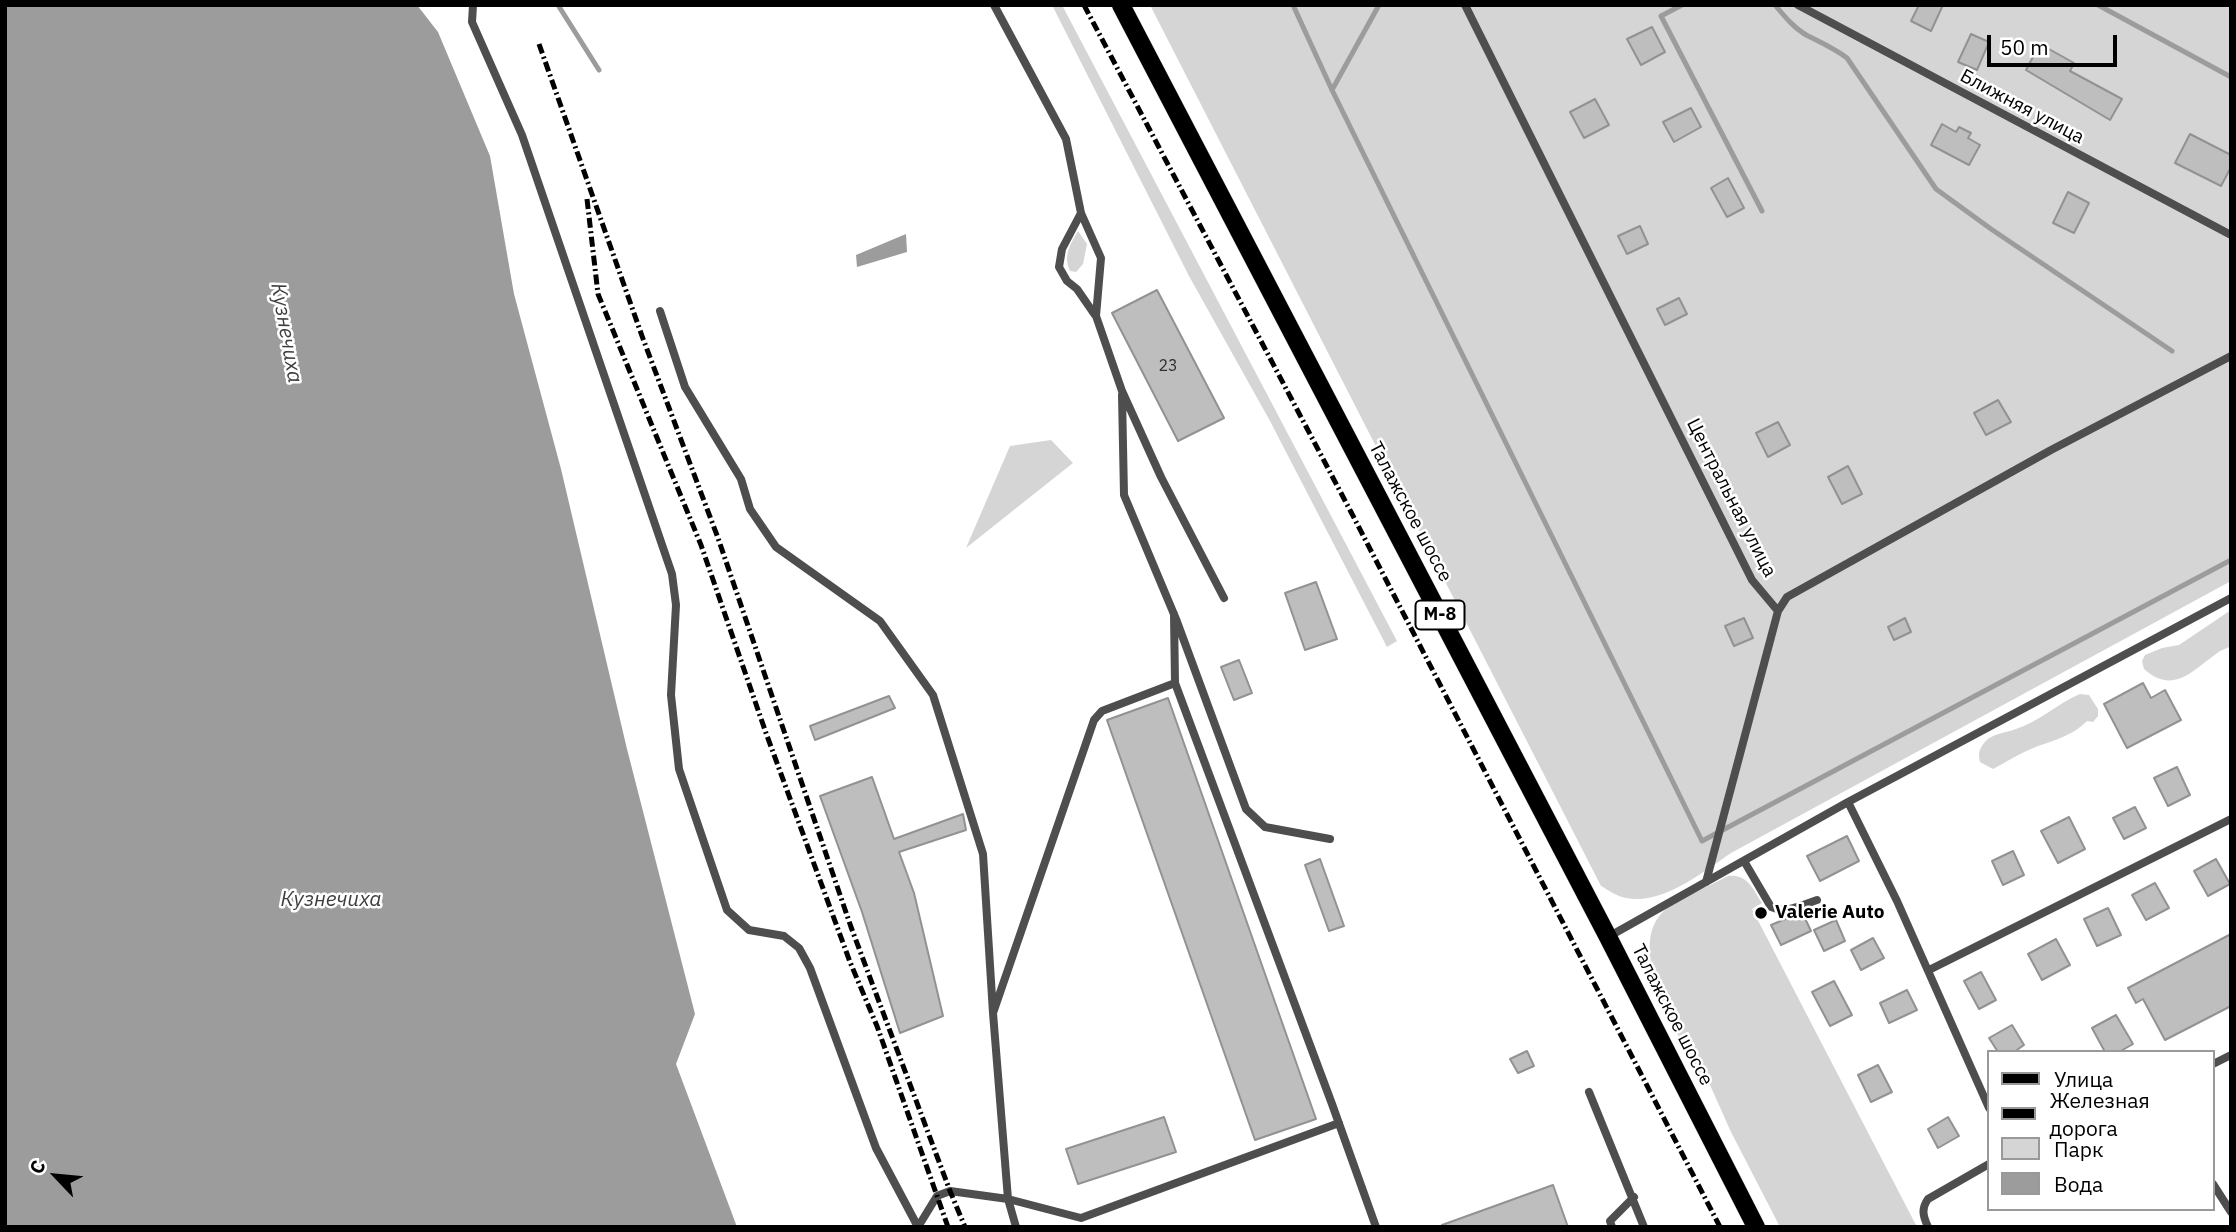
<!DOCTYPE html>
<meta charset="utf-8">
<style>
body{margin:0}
#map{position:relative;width:2236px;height:1232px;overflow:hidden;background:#fff;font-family:"IBM Plex Sans",sans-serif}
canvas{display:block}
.frame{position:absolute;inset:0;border:7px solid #000;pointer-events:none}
.legend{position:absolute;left:1987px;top:1050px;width:228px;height:161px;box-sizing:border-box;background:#fff;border:2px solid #999;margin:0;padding:9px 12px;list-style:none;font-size:21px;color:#000}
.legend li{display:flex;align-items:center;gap:14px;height:35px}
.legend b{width:35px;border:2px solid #999}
.north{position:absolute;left:21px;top:1141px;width:70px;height:70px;-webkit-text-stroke:5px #fff;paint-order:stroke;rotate:296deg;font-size:19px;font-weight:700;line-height:28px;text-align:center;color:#000}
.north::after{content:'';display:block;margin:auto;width:24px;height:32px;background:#000;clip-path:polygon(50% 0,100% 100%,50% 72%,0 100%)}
.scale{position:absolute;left:1987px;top:35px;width:130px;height:32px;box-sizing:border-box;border:4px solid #000;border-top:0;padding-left:9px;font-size:21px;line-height:24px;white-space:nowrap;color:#000;-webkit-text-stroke:5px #fff;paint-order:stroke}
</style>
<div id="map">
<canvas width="2236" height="1232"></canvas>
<div class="frame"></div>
<ul class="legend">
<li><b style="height:9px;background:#000"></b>Улица</li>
<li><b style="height:9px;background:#000"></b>Железная дорога</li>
<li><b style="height:19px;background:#d5d5d5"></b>Парк</li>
<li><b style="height:19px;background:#9c9c9c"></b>Вода</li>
</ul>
<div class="north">С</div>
<div class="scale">50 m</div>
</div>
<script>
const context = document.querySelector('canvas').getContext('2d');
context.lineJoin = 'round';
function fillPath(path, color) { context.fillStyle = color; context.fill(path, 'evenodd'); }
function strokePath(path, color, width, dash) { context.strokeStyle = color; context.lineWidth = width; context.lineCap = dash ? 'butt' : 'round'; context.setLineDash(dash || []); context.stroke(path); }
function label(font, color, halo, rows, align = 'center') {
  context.font = font + ' "IBM Plex Sans",sans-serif'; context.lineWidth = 5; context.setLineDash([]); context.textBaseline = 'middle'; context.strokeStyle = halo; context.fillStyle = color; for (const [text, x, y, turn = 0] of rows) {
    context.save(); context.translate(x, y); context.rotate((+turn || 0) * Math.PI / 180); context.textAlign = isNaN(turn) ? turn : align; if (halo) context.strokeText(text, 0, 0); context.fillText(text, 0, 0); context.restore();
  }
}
const green = new Path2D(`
 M1052 5H1062L1397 641 1387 647 1270 421 1189 276Z
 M1150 5H2231V581L1731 853C1703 872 1663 905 1626 898 1618 897 1608 890 1601 886Z
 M1078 231 1087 244 1083 264 1076 272 1070 271C1063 255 1070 245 1078 231Z
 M1051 440 1073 463 966 548 1010 446Z
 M2231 610V646C2226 649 2220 650 2216 654 2192 671 2173 695 2144 669L2142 661 2145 655 2162 648 2179 645Z
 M2080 694 2089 695 2098 709V716L2093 722 2087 721C2075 734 2054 741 2038 746 2022 752 2008 761 1993 769L1980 762C1979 757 1978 751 1982 746 1990 733 2003 734 2016 729 2039 722 2058 703 2080 694Z
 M1728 876C1747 873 1753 889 1762 903L1752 909 1917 1227H1780L1731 1132 1710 1085 1700 1077C1681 1038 1621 946 1666 909 1680 897 1710 886 1728 876Z`);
const water = new Path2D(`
 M5 5H417L438 32 490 156 514 294 561 469 627 749 695 1014 676 1064 737 1227H5Z
 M906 234 907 252 857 267 856 255Z`);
const stream = new Path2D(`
 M558 5 599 70
 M1293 5 1332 90 1702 841 2231 560
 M1682 5 1661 16 1762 211
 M1775 5C1785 17 1795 29 1808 36 1822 43 1835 49 1847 58L1936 189 1991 229 2172 351
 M2098 5 2231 77
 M1332 90 1379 5`);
const building = new Path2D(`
 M1919 5H1943L1931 31 1911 21Z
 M1652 27 1665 52 1641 65 1627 39Z
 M1971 34 1989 42 1977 70 1958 62Z
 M2040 44 2074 63 2070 71 2122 99 2110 120 2026 70Z
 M1595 99 1609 125 1584 138 1570 112Z
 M1691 108 1701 127 1674 142 1663 122Z
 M1942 124 1956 132 1959 127 1971 133 1968 138 1980 145 1969 165 1931 145Z
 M2190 134 2231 155V167L2221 186 2175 163Z
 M1728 178 1744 208 1727 217 1711 188Z
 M2068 192 2089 203 2074 233 2053 223Z
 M1640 226 1648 244 1627 254 1618 236Z
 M1157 290 1224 418 1178 441 1112 313Z
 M1679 298 1687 314 1665 325 1657 309Z
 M1998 400 2011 422 1986 435 1974 413Z
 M1778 422 1790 445 1768 457 1756 433Z
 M1848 466 1862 494 1842 504 1828 477Z
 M1316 582 1337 639 1305 650 1285 593Z
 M1744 618 1753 638 1734 646 1725 626Z
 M1905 618 1911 632 1894 640 1888 627Z
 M1239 660 1252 693 1234 700 1221 667Z
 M2143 683 2151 698 2165 690 2181 720 2127 748 2104 704Z
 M889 696 895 708 815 740 810 726Z
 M1168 698 1316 1119 1255 1140 1107 720Z
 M2177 767 2190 795 2168 806 2154 778Z
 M872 777 894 839 963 814 966 830 899 852 914 893 943 1016 900 1033 862 912 820 796Z
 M2135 807 2146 828 2124 839 2113 818Z
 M2069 817 2085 849 2058 863 2041 831Z
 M1847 836 1859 861 1820 881 1807 856Z
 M2013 851 2024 875 2003 885 1992 861Z
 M1320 859 1344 926 1329 931 1305 865Z
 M2216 859 2230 884 2208 896 2194 871Z
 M2155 883 2169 908 2146 920 2132 895Z
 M2108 908 2121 935 2097 946 2084 919Z
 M1802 912 1811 931 1781 945 1771 925Z
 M1836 920 1845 941 1824 951 1814 930Z
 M2231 934V1006L2165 1040 2143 999 2136 1003 2128 988Z
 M1873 938 1884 958 1861 970 1851 950Z
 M2056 939 2070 965 2042 980 2028 954Z
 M1981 972 1996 1000 1979 1009 1964 981Z
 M1834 981 1852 1015 1830 1026 1812 992Z
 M1907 990 1917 1010 1889 1023 1880 1003Z
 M2116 1015 2133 1044 2119 1052H2105L2092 1028Z
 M2012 1025 2024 1045 2014 1052H1998L1989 1038Z
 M1527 1051 1534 1066 1518 1073 1510 1059Z
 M1878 1065 1892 1092 1871 1102 1858 1075Z
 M1164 1117 1176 1152 1078 1184 1066 1149Z
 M1948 1117 1959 1136 1938 1148 1928 1129Z
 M1553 1185 1568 1227H1442V1225Z`);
const service = new Path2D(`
 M473 5 472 22 522 135 672 574 676 605 671 695 679 769 727 910 749 930 784 936 799 948 810 968 876 1148 918 1227
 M994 5 1066 139 1081 213 1101 258 1096 316 1122 391 1161 477 1224 598
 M1465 5 1752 580 1778 611 1787 597 2051 450 2231 356
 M1798 5 2231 235
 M1081 213 1062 249 1059 267 1067 281 1077 289 1095 315
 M660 311 685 387 741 479 750 509 776 547 880 621 933 695 983 854 993 1013
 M1122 395 1124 495 1176 619 1246 809 1265 827 1330 839
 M1174 614 1175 683 1332 1104 1376 1227
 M1848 802 1897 901 1989 1108
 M1744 861 1771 907C1785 914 1802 905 1817 900
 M1706 882 1778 611
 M1608 937 1848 802 2231 598
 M1929 970 2231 819
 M2213 1064 2231 1055
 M1589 1092 1644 1227
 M2213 1184 2231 1212
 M918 1227 937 1196 950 1191 1008 1199 1081 1218 1339 1123
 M1016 1227 1008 1199 993 1013 1094 720 1102 711 1175 683
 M1612 1227 1610 1221 1634 1197
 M1928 1227C1923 1216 1921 1209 1928 1199L1989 1164`);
const primary = new Path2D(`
 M1121 5 1608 937 1756 1227`);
const rail = new Path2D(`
 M1084 5 1351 512 1720 1227
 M539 44 642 336 718 538 851 927 950 1191 965 1227
 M587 199 598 294 701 545 766 733 850 962 877 1026 948 1227`);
const markers = [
 [1761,913,7,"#000"]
];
const numberNames = [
 ["23",1168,366]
];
const shields = [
 [1440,615,49]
];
const shieldNames = [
 ["М-8",1440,615]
];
const streetNames = [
 ["Ближняя улица",2022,107,28],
 ["Центральная улица",1731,498,63],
 ["Талажское шоссе",1410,512,62],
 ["Талажское шоссе",1672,1015,63]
];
const poiNames = [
 ["Valerie Auto",1775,913]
];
const waterNames = [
 ["Кузнечиха",286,333,80],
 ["Кузнечиха",331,900]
];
fillPath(green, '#d5d5d5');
fillPath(water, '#9c9c9c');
strokePath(stream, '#9c9c9c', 5);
fillPath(building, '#bebebe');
strokePath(building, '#929292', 2);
strokePath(primary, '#dbdbdb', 19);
strokePath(service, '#4e4e4e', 8);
strokePath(primary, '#000', 18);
strokePath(rail, '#000', 5, [10, 3.5, 2, 3.5]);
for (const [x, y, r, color] of markers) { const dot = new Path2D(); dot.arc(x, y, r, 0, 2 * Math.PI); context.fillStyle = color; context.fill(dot); strokePath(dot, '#fff', 2.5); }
label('16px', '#303030', null, numberNames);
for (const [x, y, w] of shields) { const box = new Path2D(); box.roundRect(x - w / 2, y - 14.5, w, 29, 5); context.fillStyle = '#fff'; context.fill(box); strokePath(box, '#000', 2); }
label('bold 18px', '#000', null, shieldNames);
label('19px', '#000', '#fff', streetNames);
label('bold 19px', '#000', '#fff', poiNames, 'left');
label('italic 21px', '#3d3d3d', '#fff', waterNames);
</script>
